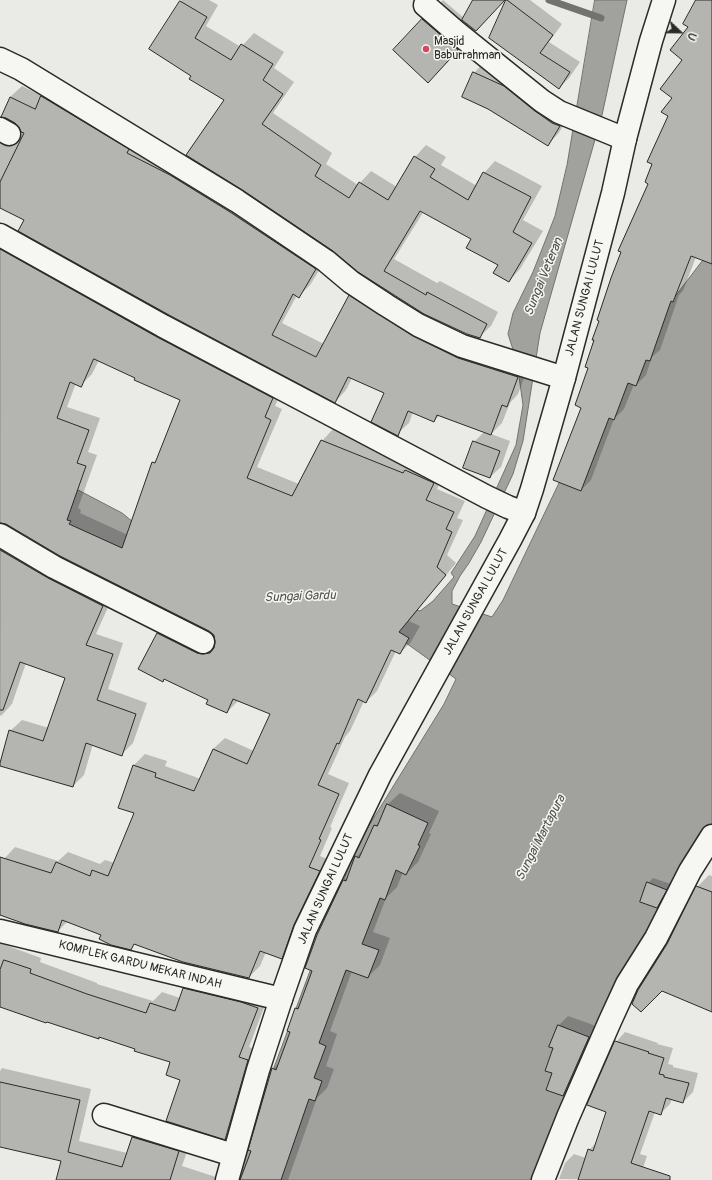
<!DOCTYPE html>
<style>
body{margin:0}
#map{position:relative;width:712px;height:1180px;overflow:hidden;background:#eaeae6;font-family:Pangolin,sans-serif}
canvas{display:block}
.north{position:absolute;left:660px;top:12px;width:40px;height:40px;-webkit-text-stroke:3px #f6f6f2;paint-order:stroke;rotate:112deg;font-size:11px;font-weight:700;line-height:16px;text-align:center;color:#2b2b2b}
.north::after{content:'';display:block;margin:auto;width:14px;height:18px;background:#2b2b2b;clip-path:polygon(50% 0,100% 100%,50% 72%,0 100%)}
</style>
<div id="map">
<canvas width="712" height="1180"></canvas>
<div class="north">U</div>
</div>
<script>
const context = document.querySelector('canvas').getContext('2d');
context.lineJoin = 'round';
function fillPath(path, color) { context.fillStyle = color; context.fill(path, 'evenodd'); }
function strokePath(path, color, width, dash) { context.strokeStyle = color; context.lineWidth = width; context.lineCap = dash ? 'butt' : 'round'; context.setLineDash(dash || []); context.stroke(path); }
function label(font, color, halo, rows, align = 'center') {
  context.font = font + ' Pangolin,sans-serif'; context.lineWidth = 3; context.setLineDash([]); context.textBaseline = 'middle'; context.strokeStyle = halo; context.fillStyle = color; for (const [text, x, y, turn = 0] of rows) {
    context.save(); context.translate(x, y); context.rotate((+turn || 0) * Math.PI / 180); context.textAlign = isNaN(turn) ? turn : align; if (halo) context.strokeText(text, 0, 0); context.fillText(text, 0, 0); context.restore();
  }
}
const water = new Path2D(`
 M595 0H627L602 115 540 333 523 441 513 474 481 542 469 563 460 576 452 591V604L492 617 503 600 603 391 712 248V824L685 865 538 1180H238L257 1113 357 845 444 704 456 679 406 643 83 539 0 449 122 513 165 548 351 583 420 611 433 601 454 577 451 573 475 536 516 445 523 405 517 362 508 334 513 313 533 272 555 216 567 165Z`);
const shadow = new Path2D(`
 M182 0H209L218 5 206 26 241 47 254 33 284 52 274 68 294 82 273 113 332 153 326 164 358 185 371 171 397 187 415 157 426 145 446 157 441 165 477 186 484 173 495 161 542 186 523 220 543 231 520 269 509 281 499 265 472 239 424 211 394 259 437 283 440 281 498 312 491 326 479 337 359 271 226 100 192 76 180 2Z
 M443 0 464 18 474 0H504L448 62 428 81 423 20Z
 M507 0H530L562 24 549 42 580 62 569 78 559 88Z
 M697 0H712V257H696L683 291 679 295 660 350 652 357 646 375 636 385 634 384 624 409 614 419 591 480 581 490 582 407 669 116 684 59 690 26Z
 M484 62 570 115 558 134 548 144 474 73Z
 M53 85 327 258 310 285 299 296 297 295 282 323 324 344 349 296 361 285 424 325 529 365 518 394 510 403 502 423 491 434 510 441 501 467 490 477 474 442 484 432 440 415 434 421 413 412 409 423 397 434 385 393 352 378 346 390 335 402 25 219 0 207V123L15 134 21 136 22 133 10 97 22 86 42 96Z
 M0 233 284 387 275 406 282 409 257 467 299 484 322 441 333 429 414 462 445 472 437 489 465 501 457 518 463 520 447 555 456 563 409 621 420 626 411 642 400 653 396 651 377 691 366 702 364 701 350 731 345 737 328 774 349 783 330 827 332 828 320 856 330 860 293 947 281 958 266 952 260 966 249 977 136 943 130 949 102 934 68 921 58 931 0 914V870L4 859 15 847 58 861 68 852 100 864 105 860 115 863 135 813 134 765 145 754 167 761 165 766 201 779 213 749 225 738 254 751 272 714 238 701 227 712 210 699 165 678 162 681 158 633 169 622 209 642 216 644 214 635 209 630 7 523 0 522ZM99 360 137 377 181 400 158 458 153 463 128 535 80 513 81 510 78 508 97 455 88 452 100 418 67 407 76 383 81 385 92 374Z
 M0 529 114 594 96 634 123 643 108 689 147 703 133 743 121 755 93 744 84 775 73 786 10 731 22 720 49 728 66 677 26 663 12 704 1 716 0 715Z
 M400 793 439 811 429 833 431 834 418 862 406 874 403 872 397 887 386 898 373 932 390 938 380 965 368 977 352 971 330 1031 337 1034 326 1066 334 1069 327 1088 317 1098 288 1180H241L252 1150 273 1069 280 1062 291 1031 296 1009 301 1004 344 880 349 876 356 857 365 848 375 826 380 821 388 804Z
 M709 875 712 876V1011L668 944 697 887Z
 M653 878 671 884 662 902 657 907 648 883Z
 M0 943 41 958 40 962 97 983V984L153 1001 162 992 180 998 184 989 195 978 268 997 249 1047 258 1050 236 1128 225 1138 181 1080 171 1061 100 1036 98 1038 0 1006Z
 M568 1016 599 1027 573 1085 563 1095 553 1073 554 1048 558 1026Z
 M625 1032 658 1043 657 1044 673 1048 668 1064 673 1065V1067L698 1073 693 1092 683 1102 672 1099 670 1104 661 1113 655 1112 640 1154 647 1156 639 1180 559 1179 565 1163 574 1154 586 1158 589 1150 598 1141 607 1111 616 1042Z
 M2 1068 91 1089 79 1141 127 1153 132 1137 144 1125 191 1140 182 1166 225 1180H57L62 1160 0 1146V1071Z`);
const stream = new Path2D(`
 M549 0 601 18`);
const building = new Path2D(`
 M473 0H505L476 31 462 20Z
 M506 0H507L553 35 540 53 570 72 559 89 489 38Z
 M696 0H712V264L691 256 673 302 671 301 650 361 646 360 636 386 628 383 614 420 609 418 581 491 553 480 581 408 575 405 588 368 585 367 594 340H592L599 321 597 320 611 278 621 252 618 251 648 184 645 182 652 164 647 162 668 116 661 112 672 98 660 89 682 60 670 50 688 27 683 24Z
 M180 1 207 17 195 38 231 60 241 44 273 64 263 80 283 94 262 124 321 165 315 176 349 198 359 182 388 200 414 156 435 169 430 177 468 200 483 172 531 197 513 232 532 243 509 282 493 273 498 265 466 248 471 239 420 211 384 271 426 295 427 292 487 324 480 338 467 334 424 314 358 272 333 251 244 191 186 155 224 100 189 79 191 76 149 49Z
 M422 19 458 50 428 83 393 50Z
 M473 72 504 86 535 111 552 123 560 126 548 146 488 109 462 97Z
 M41 96 129 149 127 153 170 175 230 212 316 269 299 298 293 294 272 335 316 357 349 295 413 336 458 358 518 377 507 407 502 405 491 435 437 415 434 422 408 411 398 436 371 422 384 393 348 377 335 403 169 315 18 231 24 220 0 208V182L24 133 21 132 19 127 15 123 6 118 1 117 10 97 35 109Z
 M0 249 157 337 273 398 265 417 271 420 247 478 292 496 321 440 403 473 405 470 434 483 426 500 454 512 446 529 452 532 437 567 446 575 399 632 409 638 400 654 391 650 366 703 358 699 339 744 337 743 318 785 339 794 319 839 321 840 309 867 320 871 294 925 282 959 260 951 249 978 183 962 134 944 131 950 111 945 99 939 101 935 62 920 58 932 25 924 0 915V857L51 873 56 862 90 876 92 870 108 876 134 813 118 808 133 765 156 773 155 777 194 791 213 749 247 764 270 714 233 699 227 713 206 704 208 700 164 679 163 682 138 669 157 633 197 653 203 654 210 653 214 648 215 642 214 635 209 631 60 556 6 524 0 523ZM94 359 135 378 134 380 180 400 155 463 152 462 122 548 69 524 71 521 67 520 86 466 77 463 89 430 57 418 70 382 81 387Z
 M473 441 500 451 490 478 463 468Z
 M0 550 48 578 103 606 86 645 113 654 97 700 136 714 122 756 86 743 73 787 0 766V763L9 730 43 741 65 678 20 662 3 710H0Z
 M387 804 428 823 418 845 420 846 406 875 396 870 385 900 380 898 362 944 379 950 368 978 346 970 319 1043 326 1046 314 1078 322 1081 315 1101 309 1099 281 1180H240L251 1151 248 1150 272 1068 276 1070 290 1032 287 1031 295 1008 298 1009 312 971 305 968 317 935 343 880 346 881 355 856 359 858 374 825 377 826Z
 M647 882 667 890 657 908 640 902Z
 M696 886 712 892V1012L662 991 641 1012 632 1004 638 990 667 944Z
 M4 960 31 969 30 973 87 994 146 1013 150 1003 175 1011 183 988 241 1002 258 1008 239 1057 248 1060 225 1140 166 1121 180 1080 166 1075 170 1062 134 1051 135 1049 99 1037V1039L47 1022 46 1023 0 1007V970Z
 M558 1025 589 1037 563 1096 546 1090 552 1073 545 1071 553 1048 549 1047Z
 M615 1041 649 1052 648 1053 664 1058 659 1074 664 1075V1077L689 1083 683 1103 666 1098 661 1115 649 1111 631 1163 670 1176V1180H578L588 1149 593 1151 606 1112 587 1105Z
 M0 1082 80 1100 68 1152 122 1167 132 1137 179 1151 170 1180H56L61 1161 0 1147Z`);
const minor = new Path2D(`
 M425 5 455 31 542 101 559 112 625 139
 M0 59 21 69 237 201 326 261 351 282 386 305 418 325 462 346 564 378
 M0 129 9 134
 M0 235 163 326 487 497 508 507 524 513
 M0 535 54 567 203 642
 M0 931 281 999
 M104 1115 233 1155
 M543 1180 568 1117 610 1021 627 984 656 938 690 871 712 836`);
const primary = new Path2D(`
 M227 1180 258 1070 281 999 305 930 380 775 510 540 524 513 532 489 564 378 613 193 625 139 651 41 664 0`);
const markers = [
 [426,49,4,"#d1495b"]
];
const poiNames = [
 ["Masjid",434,42],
 ["Baburrahman",434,56]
];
const streetNames = [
 ["JALAN SUNGAI LULUT",585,298,-75],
 ["JALAN SUNGAI LULUT",476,602,-61],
 ["JALAN SUNGAI LULUT",326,889,-66],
 ["KOMPLEK GARDU MEKAR INDAH",140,965,14]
];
const waterNames = [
 ["Sungai Veteran",544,277,-68],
 ["Sungai Gardu",300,597,-2],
 ["Sungai Martapura",541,838,-63]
];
fillPath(water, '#a1a19e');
strokePath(water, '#727270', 1);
fillPath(shadow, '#0003');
strokePath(stream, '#727270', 7);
fillPath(building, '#b4b4b1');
strokePath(building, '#2b2b2b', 1);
strokePath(minor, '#2b2b2b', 25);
strokePath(primary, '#2b2b2b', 25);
strokePath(minor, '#f6f6f2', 22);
strokePath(primary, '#f6f6f2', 22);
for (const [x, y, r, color] of markers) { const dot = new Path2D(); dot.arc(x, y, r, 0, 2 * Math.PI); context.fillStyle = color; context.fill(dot); strokePath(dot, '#f6f6f2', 1.5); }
label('12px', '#2b2b2b', '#f6f6f2', poiNames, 'left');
label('12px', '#2b2b2b', '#f6f6f2', streetNames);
label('italic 13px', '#545453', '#f6f6f2', waterNames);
</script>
